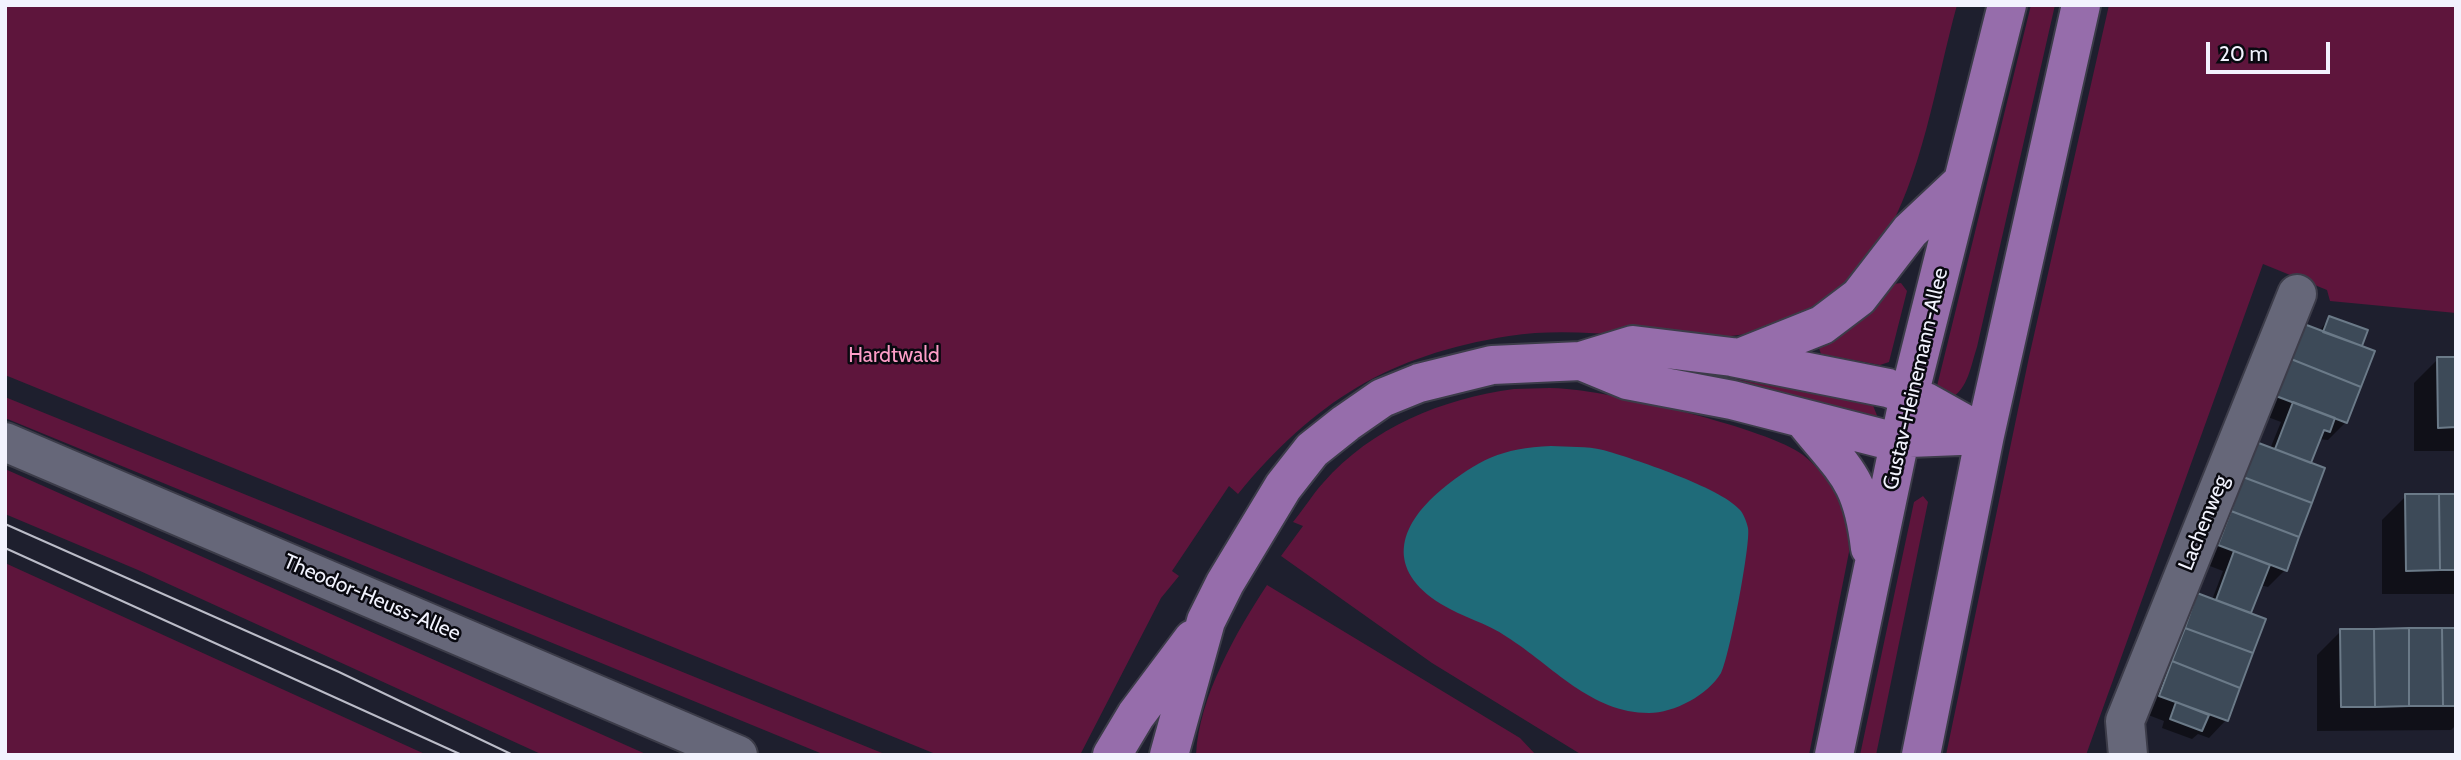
<!DOCTYPE html>
<style>
body{margin:0}
#map{position:relative;width:2461px;height:760px;overflow:hidden;background:#1e1f2e;font-family:Cabin,sans-serif}
canvas{display:block}
.frame{position:absolute;inset:0;border:7px solid #f2f3fe;pointer-events:none}
.scale{position:absolute;left:2206px;top:42px;width:124px;height:32px;box-sizing:border-box;border:4px solid #f2f3fe;border-top:0;padding-left:9px;font-size:21px;line-height:24px;white-space:nowrap;color:#f2f3fe;-webkit-text-stroke:5px #090910;paint-order:stroke}
</style>
<div id="map">
<canvas width="2461" height="760"></canvas>
<div class="frame"></div>
<div class="scale">20 m</div>
</div>
<script>
const context = document.querySelector('canvas').getContext('2d');
context.lineJoin = 'round';
function fillPath(path, color) { context.fillStyle = color; context.fill(path, 'evenodd'); }
function strokePath(path, color, width, dash) { context.strokeStyle = color; context.lineWidth = width; context.lineCap = dash ? 'butt' : 'round'; context.setLineDash(dash || []); context.stroke(path); }
function label(font, color, halo, rows, align = 'center') {
  context.font = font + ' Cabin,sans-serif'; context.lineWidth = 5; context.setLineDash([]); context.textBaseline = 'middle'; context.strokeStyle = halo; context.fillStyle = color; for (const [text, x, y, turn = 0] of rows) {
    context.save(); context.translate(x, y); context.rotate((+turn || 0) * Math.PI / 180); context.textAlign = isNaN(turn) ? turn : align; if (halo) context.strokeText(text, 0, 0); context.fillText(text, 0, 0); context.restore();
  }
}
const green = new Path2D(`
 M5 5H1957C1935 85 1923 175 1880 246 1869 263 1855 276 1840 289 1744 375 1621 318 1509 336 1389 355 1315 401 1238 494L1229 486 1172 571 1179 576 1161 598 1080 755H938L5 375Z
 M2031 5H2055L1977 347C1971 365 1968 389 1951 398L1939 394 1937 386Z
 M2109 5H2456V313L2330 301 2327 290 2263 264 2086 755H1946L2029 357Z
 M1901 283 1907 291 1889 362 1880 365 1821 354 1819 348 1893 284Z
 M1728 378 1872 403 1878 418 1729 381Z
 M1514 389C1532 389 1550 387 1567 389 1613 392 1770 429 1803 455 1834 480 1850 513 1849 552L1809 755H1582L1432 663 1281 556 1303 526 1293 522C1304 509 1312 495 1323 483 1372 427 1442 399 1514 389Z
 M5 397 887 755H825L5 418Z
 M5 469 648 755H543L138 570 5 514Z
 M1923 496 1928 502 1876 755H1860L1914 502Z
 M5 563 427 755H5Z
 M1267 585 1520 738 1536 755H1196C1199 697 1236 632 1267 585Z`);
const water = new Path2D(`
 M1551 446C1568 447 1587 446 1603 450 1632 458 1721 488 1739 509 1743 512 1747 523 1748 528 1751 543 1729 659 1721 673 1708 695 1674 713 1649 713 1591 713 1553 666 1507 637 1487 623 1462 617 1441 604 1386 570 1397 527 1441 490 1478 460 1501 448 1551 446Z`);
const shadow = new Path2D(`
 M2329 318 2366 331 2346 422 2328 440 2318 439 2309 464 2285 570 2268 587 2260 585 2249 614 2226 720 2209 738 2198 734 2192 739 2162 728 2164 721 2143 713 2180 613 2198 595 2212 600 2223 571 2202 563 2239 462 2270 449 2281 422 2260 414Z
 M2438 359H2456V451H2414V383Z
 M2406 496H2456V594H2382V520Z
 M2456 630V725L2451 730 2317 731V655L2341 631Z`);
const building = new Path2D(`
 M2329 316 2368 330 2362 346 2323 332Z
 M2304 324 2375 351 2361 387 2291 359Z
 M2437 357H2456V427L2438 428Z
 M2291 359 2361 387 2347 423 2276 396Z
 M2293 402 2335 418 2330 432 2324 430 2311 463 2275 449Z
 M2256 442 2325 468 2312 503 2243 477Z
 M2243 477 2312 503 2299 537 2231 511Z
 M2405 494H2439L2440 570 2406 571Z
 M2439 494H2456V570H2440Z
 M2231 511 2299 537 2287 571 2218 545Z
 M2234 551 2270 565 2251 613 2216 600Z
 M2197 593 2266 619 2253 653 2185 628Z
 M2185 628 2253 653 2240 688 2172 661Z
 M2409 628V706L2375 707 2374 629Z
 M2409 628H2442L2443 706H2409Z
 M2442 628H2456V706H2443Z
 M2340 629H2374L2375 707H2341Z
 M2172 661 2240 688 2228 721 2159 696Z
 M2176 702 2209 715 2202 731 2170 719Z`);
const minor = new Path2D(`
 M2128 755 2125 721 2297 294`);
const secondary = new Path2D(`
 M5 442 738 755`);
const primary = new Path2D(`
 M1742 357 1822 325 1859 297 1910 231 1960 184
 M1581 361 1627 380 1732 400 1884 439 1985 435
 M1804 420C1845 471 1862 479 1870 548
 M1112 755 1136 715 1193 639
 M1169 755 1206 621 1225 583 1283 487 1312 450 1346 423 1382 398 1419 383 1492 365 1581 361 1633 345 1732 357 1888 388 1926 402 1985 435
 M1834 755 1909 396 2007 5
 M1921 755 1985 435 2081 5`);
const tram = new Path2D(`
 M5 524 339 672 513 755
 M5 548 462 755`);
const parkNames = [
 ["Hardtwald",894,356]
];
const streetNames = [
 ["Gustav-Heinemann-Allee",1916,379,-77],
 ["Lachenweg",2204,523,-68],
 ["Theodor-Heuss-Allee",372,598,23]
];
fillPath(green, '#5e153c');
fillPath(water, '#1f6b79');
fillPath(shadow, '#0007');
fillPath(building, '#3d4a58');
strokePath(building, '#6b7a88', 2);
strokePath(minor, '#3c3c49', 42);
strokePath(secondary, '#3c3c49', 42);
strokePath(primary, '#3c3c49', 42);
strokePath(minor, '#666779', 38);
strokePath(secondary, '#666779', 38);
strokePath(primary, '#966dab', 38);
strokePath(tram, '#bbbcc8', 2);
label('21px', '#fc9dc7', '#090910', parkNames);
label('21px', '#f2f3fe', '#090910', streetNames);
</script>
